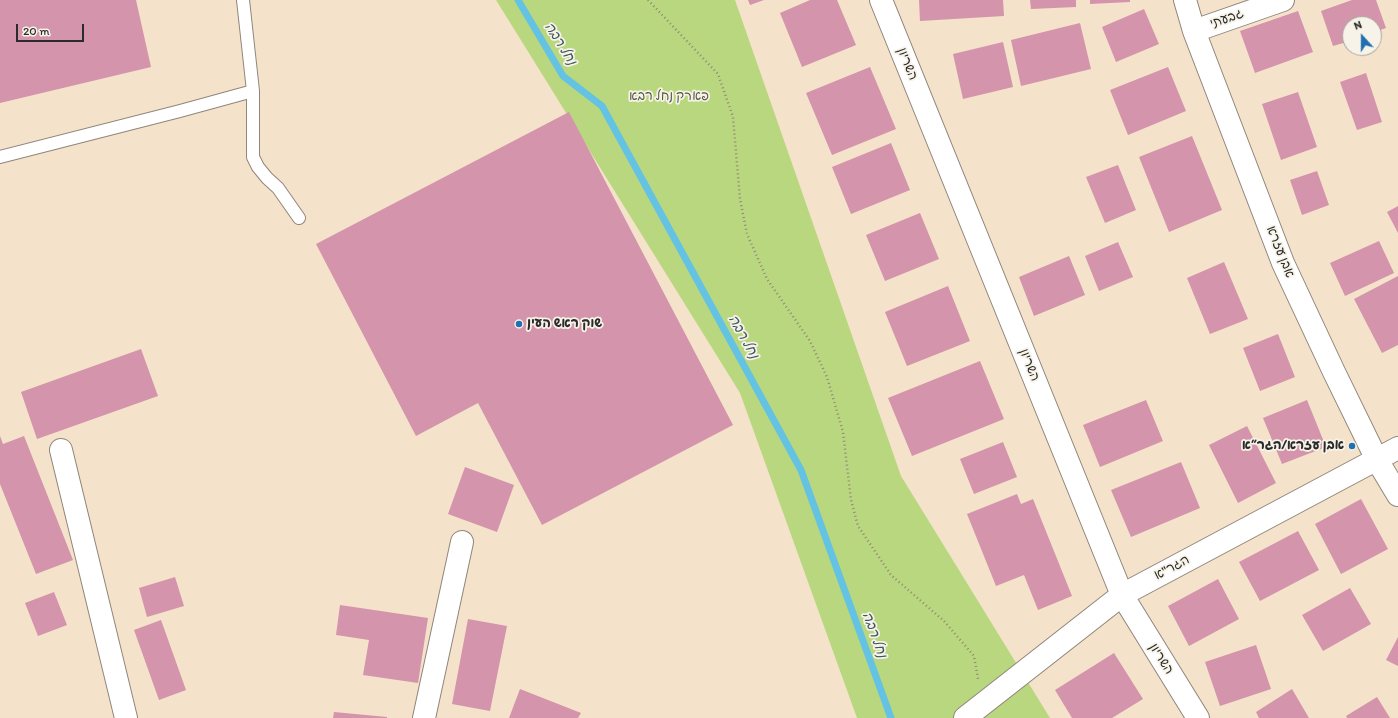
<!DOCTYPE html>
<meta charset="utf-8">
<style>
body{margin:0}
#map{position:relative;width:1398px;height:718px;overflow:hidden;background:#f4e2cb;font-family:Itim,sans-serif}
canvas{display:block}
.north{position:absolute;left:1342px;top:16px;width:40px;height:40px;box-sizing:border-box;background:#f7f3e8;border:1px solid #a5a39c;border-radius:50%;rotate:339deg;font-size:11px;font-weight:700;line-height:16px;text-align:center;color:#2b2b2b}
.north::after{content:'';display:block;margin:auto;width:14px;height:18px;background:#1f6fb2;clip-path:polygon(50% 0,100% 100%,50% 72%,0 100%)}
.scale{position:absolute;left:16px;top:24px;width:68px;height:18px;box-sizing:border-box;border:2px solid #2b2b2b;border-top:0;padding-left:5px;font-size:12px;line-height:14px;white-space:nowrap;color:#2b2b2b;-webkit-text-stroke:3px #f7f3e8;paint-order:stroke}
</style>
<div id="map">
<canvas width="1398" height="718"></canvas>
<div class="north">N</div>
<div class="scale">20 m</div>
</div>
<script>
const context = document.querySelector('canvas').getContext('2d');
context.lineJoin = 'round';
function fillPath(path, color) { context.fillStyle = color; context.fill(path, 'evenodd'); }
function strokePath(path, color, width, dash) { context.strokeStyle = color; context.lineWidth = width; context.lineCap = dash ? 'butt' : 'round'; context.setLineDash(dash || []); context.stroke(path); }
function label(font, color, halo, rows, align = 'center') {
  context.font = font + ' Itim,"Playpen Sans Hebrew",sans-serif'; context.lineWidth = 3.5; context.setLineDash([]); context.textBaseline = 'middle'; context.strokeStyle = halo; context.fillStyle = color; for (const [text, x, y, turn = 0] of rows) {
    context.save(); context.translate(x, y); context.rotate((+turn || 0) * Math.PI / 180); context.textAlign = isNaN(turn) ? turn : align; if (halo) context.strokeText(text, 0, 0); context.fillText(text, 0, 0); context.restore();
  }
}
const green = new Path2D(`
 M496 0H735L901 476 1050 718H857L740 393Z`);
const stream = new Path2D(`
 M518 0 563 76 602 106 801 470 891 718`);
const building = new Path2D(`
 M0 0H136L151 67 0 103Z
 M748 0H764L750 5Z
 M810 0H837L856 45 802 67 780 13Z
 M919 0H1003L1004 16 920 21Z
 M1030 0H1076V7L1031 9Z
 M1090 0H1130V2L1090 4Z
 M1352 0H1376L1386 28 1374 32V24H1350V41L1333 46 1321 11Z
 M1144 9 1159 44 1116 62 1102 27Z
 M1298 11 1313 52 1255 73 1240 31Z
 M1080 23 1091 69 1021 86 1011 40Z
 M1003 42 1013 87 963 99 953 54Z
 M870 67 896 129 832 155 806 93Z
 M1168 67 1186 111 1128 135 1110 90Z
 M1366 73 1382 122 1357 130 1340 82Z
 M1298 92 1317 147 1281 160 1262 104Z
 M569 112 733 425 542 525 478 403 416 436 316 244Z
 M1192 136 1222 210 1169 232 1139 157Z
 M891 143 910 190 851 214 832 167Z
 M1118 165 1136 210 1105 223 1086 177Z
 M1317 171 1329 205 1302 215 1290 180Z
 M1398 206V233L1387 212Z
 M920 213 939 259 885 281 866 235Z
 M1379 241 1394 273 1345 296 1330 263Z
 M1118 242 1133 277 1099 291 1085 256Z
 M1069 256 1085 295 1034 316 1019 277Z
 M1224 262 1248 319 1210 334 1187 278Z
 M1398 276V345L1382 353 1354 299Z
 M948 286 970 341 907 366 885 312Z
 M1278 334 1295 377 1260 391 1243 348Z
 M141 349 158 396 37 439 21 392Z
 M980 361 1004 419 912 456 888 398Z
 M1146 400 1163 441 1100 467 1083 425Z
 M1307 400 1326 447 1282 464 1263 418Z
 M1247 426 1276 483 1238 503 1209 445Z
 M0 436 3 444 24 436 73 560 36 574 0 484Z
 M1003 442 1017 477 974 494 960 459Z
 M1181 462 1200 508 1131 537 1111 490Z
 M465 467 514 485 497 532 448 514Z
 M1017 494 1021 504 1033 499 1072 596 1038 610 1024 575 996 586 967 514Z
 M1361 499 1388 549 1341 574 1315 524Z
 M1298 531 1319 570 1260 601 1239 562Z
 M175 577 184 606 147 617 139 588Z
 M1218 579 1239 619 1189 646 1168 606Z
 M1350 588 1371 624 1323 651 1302 615Z
 M54 592 67 625 38 636 25 603Z
 M340 605 428 618 418 683 363 675 369 640 336 635Z
 M468 619 507 626 490 711 452 704Z
 M161 620 186 690 159 700 134 630Z
 M1398 637V666L1386 660Z
 M1256 645 1271 689 1220 706 1205 662Z
 M1114 653 1143 699 1112 718H1072L1055 690Z
 M520 689 581 713 578 718H509Z
 M1292 689 1309 718H1259L1256 712Z
 M1377 697 1390 718H1347L1346 716Z
 M334 712 387 717V718H333Z`);
const path = new Path2D(`
 M648 0 718 74 733 117 740 199 747 234 767 279 810 341 827 377 843 432 851 500 858 526 891 575 944 621 974 656 978 679`);
const service = new Path2D(`
 M243 0 253 91V157L258 167 267 178 278 188 299 218
 M0 157 180 111 253 91`);
const minor = new Path2D(`
 M881 0 1122 595 1198 718
 M1185 0 1194 31 1283 263 1334 372 1377 460 1398 495
 M1194 31 1283 0
 M61 450 126 718
 M424 718 462 542
 M965 718 1122 595 1398 448`);
const markers = [
 [519,324,4,"#1f6fb2"],
 [1352,446,4,"#1f6fb2"]
];
const streetNames = [
 ["גבעתי",1227,19,-19],
 ["השריון",907,64,68],
 ["אבן עזרא",1280,252,68],
 ["השריון",1029,365,68],
 ["הגר\"א",1172,568,-28],
 ["השריון",1161,659,58]
];
const parkNames = [
 ["פארק נחל רבא",669,97]
];
const poiNames = [
 ["שוק ראש העין",527,324],
 ["אבן עזרא/הגר״א",1344,446,"right"]
];
const waterNames = [
 ["נחל רבה",560,44,58],
 ["נחל רבה",743,337,61],
 ["נחל רבה",874,635,70]
];
fillPath(green, '#b9d77e');
strokePath(stream, '#64c2e2', 7);
fillPath(building, '#d494ab');
strokePath(service, '#90867b', 14);
strokePath(minor, '#90867b', 24);
strokePath(path, '#90867b', 2.5, [1, 3]);
strokePath(service, '#fff', 12);
strokePath(minor, '#fff', 22);
for (const [x, y, r, color] of markers) { const dot = new Path2D(); dot.arc(x, y, r, 0, 2 * Math.PI); context.fillStyle = color; context.fill(dot); strokePath(dot, '#f7f3e8', 1.5); }
label('13px', '#2b2b2b', '#f7f3e8', streetNames);
label('13px', '#4e5640', '#f7f3e8', parkNames);
label('bold 13px', '#2b2b2b', '#f7f3e8', poiNames, 'left');
label('italic 14px', '#3c5862', '#f7f3e8', waterNames);
</script>
